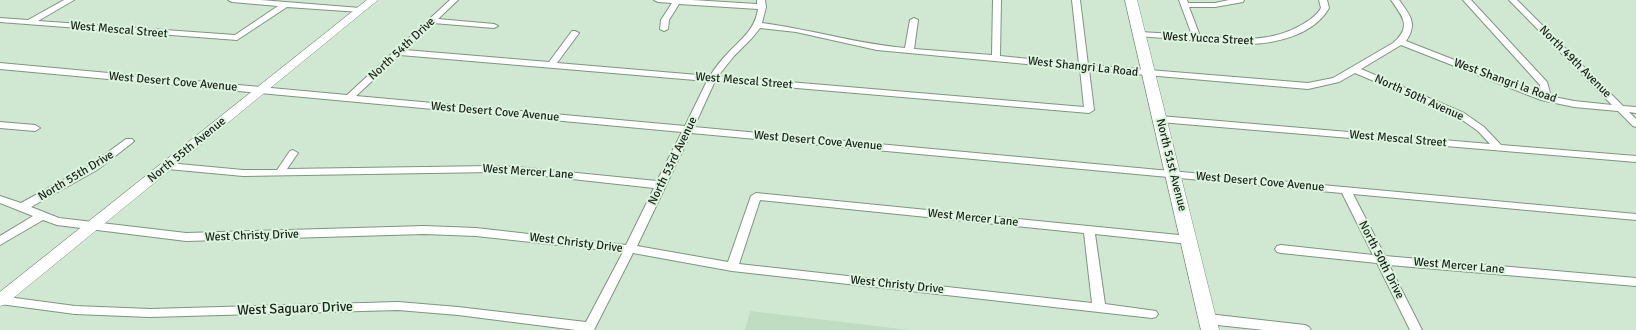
<!DOCTYPE html>
<style>
body{margin:0}
canvas{display:block;background:#d0e7d1}
</style>
<canvas width="1636" height="330"></canvas>
<script>
const context = document.querySelector('canvas').getContext('2d');
context.lineJoin = 'round';
function fillPath(path, color) { context.fillStyle = color; context.fill(path, 'evenodd'); }
function strokePath(path, color, width, dash) { context.strokeStyle = color; context.lineWidth = width; context.lineCap = dash ? 'butt' : 'round'; context.setLineDash(dash || []); context.stroke(path); }
function label(font, color, halo, rows, align = 'center') {
  context.font = font + ' Signika,sans-serif'; context.lineWidth = 4; context.setLineDash([]); context.textBaseline = 'middle'; context.strokeStyle = halo; context.fillStyle = color; for (const [text, x, y, turn = 0] of rows) {
    context.save(); context.translate(x, y); context.rotate((+turn || 0) * Math.PI / 180); context.textAlign = isNaN(turn) ? turn : align; if (halo) context.strokeText(text, 0, 0); context.fillText(text, 0, 0); context.restore();
  }
}
const built = new Path2D(`
 M750 311 909 330H745Z`);
const street = new Path2D(`
 M64 0H74L38 21 235 35 278 6 232 2 228 0H261L360 8 364 10 360 12 287 7 237 40 0 22V18L28 20Z
 M450 0H458L438 19 494 24 498 26 494 28 433 23 405 50 549 62 572 31H575L579 33 557 63 710 76C715 68 721 60 728 53 741 39 755 30 758 9L679 4 669 20 668 29 664 31 660 29 661 20 672 3 658 2 654 0H692L757 4V0H765L766 7 762 23C810 29 857 44 905 48L910 20 914 18 918 20 914 49 992 55 993 0H1001L1000 56 1079 64 1072 0H1080L1088 65 1308 83 1333 78 1393 43C1412 27 1403 17 1391 0H1399C1410 15 1418 24 1406 41L1541 94 1540 85 1463 0H1471L1547 82 1550 93 1549 96 1574 101 1612 105 1509 0H1517L1623 106 1636 107V113L1629 112 1636 119V127L1633 126 1618 111 1574 107 1541 100 1401 45 1361 69 1464 113 1484 127 1501 145 1636 156V162L1160 122 1155 119 1160 116 1490 144 1478 131 1458 117 1355 73 1339 82 1308 89 1089 70 1094 110 1089 113 715 81 694 127 1636 214V220L1353 194 1385 256 1636 278V286L1389 265 1422 330H1410L1377 263 1281 253 1277 252 1275 249 1277 246 1281 245 1373 255 1342 193 691 133 637 246 728 262 751 196 756 193 1189 236 1193 237 1195 240 1193 243 1189 244 1095 234 1105 304 1156 311 1158 314 1156 317 1152 318 732 271 633 253 594 330H576L458 315 398 310 150 317 75 314 0 304V296L75 306 150 309 398 302 458 307 586 322 623 252 476 236 424 234 186 241 57 225 43 220 0 245V236L33 216 0 203V196L21 203 89 166 126 139H132L134 141 132 143 97 170 31 207 59 218 186 233 424 226 476 228 626 245 654 188 517 173 492 172 243 176 168 169 163 166 168 163 243 170H277L290 151 293 150 298 153 287 169 492 166 517 167 657 181 682 132 0 69V63L347 95ZM760 28 796 32 877 50 1080 69 1084 107 718 76 734 56 752 38ZM400 55 707 81 685 126 356 96ZM760 200 1084 233 1092 303 739 264Z
 M1179 0H1187L1188 3H1215L1229 0H1244L1243 2 1215 7H1189L1200 36C1236 39 1270 44 1303 24 1310 20 1317 15 1321 8L1319 0H1327L1329 8C1314 35 1275 44 1247 44L1137 36V32H1140L1192 35Z
 M0 122 35 125 40 128 35 131 0 128Z
 M1208 314 1305 325 1309 327 1311 330H1264L1208 324 1204 322 1202 319 1204 316Z`);
const secondary = new Path2D(`
 M367 0H378L6 304 0 306V292Z`);
const primary = new Path2D(`
 M1125 0H1137L1219 330H1201Z`);
const streetNames = [
 ["West Mescal Street",119,30,5],
 ["West Yucca Street",1208,39,3],
 ["North 54th Drive",402,49,-43],
 ["North 49th Avenue",1575,62,45],
 ["West Shangri La Road",1083,67,6],
 ["West Mescal Street",744,81,5],
 ["West Shangri la Road",1505,81,20],
 ["West Desert Cove Avenue",173,82,5],
 ["North 50th Avenue",1419,98,24],
 ["West Desert Cove Avenue",495,112,5],
 ["West Mescal Street",1398,139,5],
 ["West Desert Cove Avenue",818,141,5],
 ["North 55th Avenue",187,150,-39],
 ["North 53rd Avenue",673,161,-64],
 ["North 51st Avenue",1171,165,76],
 ["West Mercer Lane",528,172,4],
 ["North 55th Drive",76,176,-31],
 ["West Desert Cove Avenue",1260,182,5],
 ["West Mercer Lane",973,218,6],
 ["West Christy Drive",252,236,-2],
 ["West Christy Drive",576,243,7],
 ["North 50th Drive",1381,260,63],
 ["West Mercer Lane",1459,266,5],
 ["West Christy Drive",897,285,6]
];
const nearStreetnames = [
 ["West Saguaro Drive",295,309,-2]
];
fillPath(built, '#c0dcc1');
strokePath(street, '#809581', 2);
strokePath(secondary, '#809581', 1);
strokePath(primary, '#809581', 1);
fillPath(street, '#fff');
fillPath(secondary, '#fff');
fillPath(primary, '#fff');
label('12px', '#1c241c', '#ddf4de', streetNames);
label('14px', '#1c241c', '#ddf4de', nearStreetnames);
</script>
